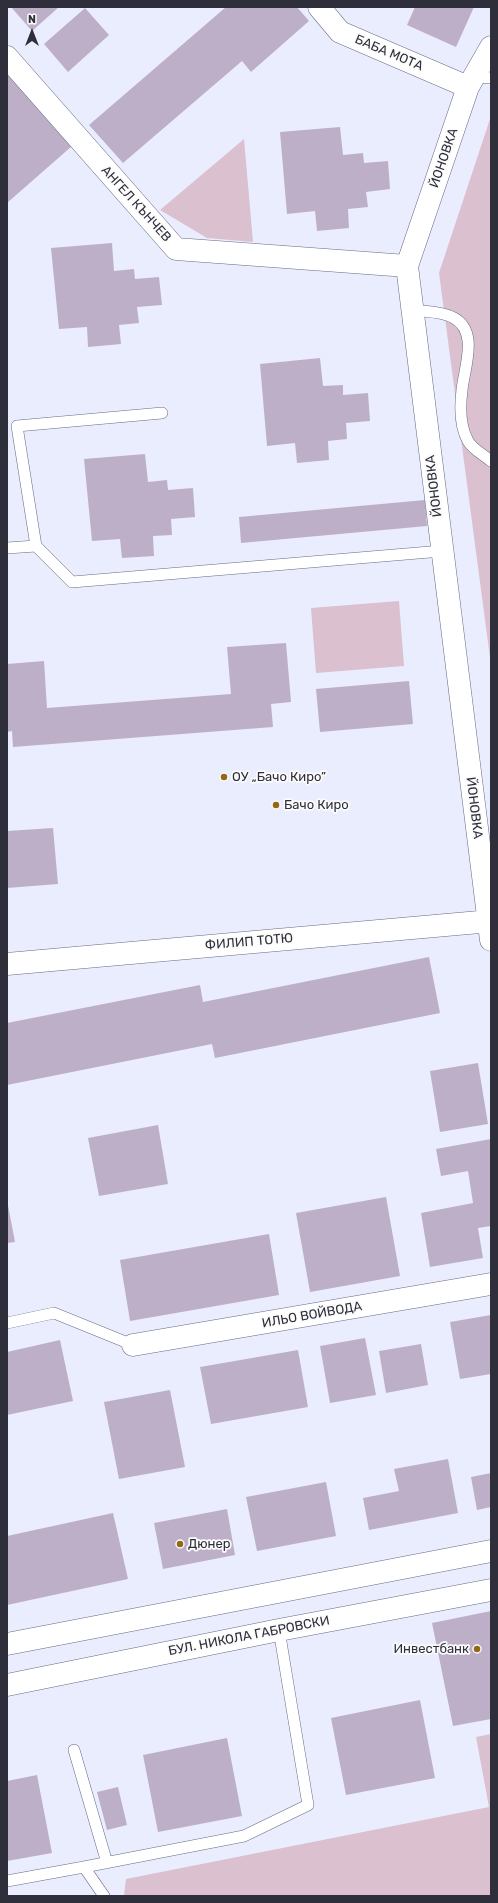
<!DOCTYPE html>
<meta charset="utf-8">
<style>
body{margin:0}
#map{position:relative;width:498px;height:1903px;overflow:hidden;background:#eaedfe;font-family:Rubik,sans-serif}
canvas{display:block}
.frame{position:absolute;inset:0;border:8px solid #2e2f3b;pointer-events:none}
.north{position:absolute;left:12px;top:12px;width:40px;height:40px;-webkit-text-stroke:3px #fbfbfb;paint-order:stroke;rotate:0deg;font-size:11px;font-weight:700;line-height:16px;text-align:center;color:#2e2f3b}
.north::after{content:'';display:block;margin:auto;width:14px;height:18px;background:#2e2f3b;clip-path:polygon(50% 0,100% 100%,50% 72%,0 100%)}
</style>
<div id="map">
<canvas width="498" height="1903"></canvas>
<div class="frame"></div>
<div class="north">N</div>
</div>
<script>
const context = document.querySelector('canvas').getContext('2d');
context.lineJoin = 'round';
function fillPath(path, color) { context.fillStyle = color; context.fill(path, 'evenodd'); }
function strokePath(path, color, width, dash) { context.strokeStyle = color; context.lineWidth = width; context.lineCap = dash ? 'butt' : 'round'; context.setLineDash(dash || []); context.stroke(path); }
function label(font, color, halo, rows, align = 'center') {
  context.font = font + ' Rubik,sans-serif'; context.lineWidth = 3.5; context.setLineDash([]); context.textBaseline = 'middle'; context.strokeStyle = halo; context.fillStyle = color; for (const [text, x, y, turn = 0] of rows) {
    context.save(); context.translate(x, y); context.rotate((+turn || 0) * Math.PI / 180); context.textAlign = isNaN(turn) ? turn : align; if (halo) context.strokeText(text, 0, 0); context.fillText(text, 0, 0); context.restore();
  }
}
const green = new Path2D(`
 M491 116V665L439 273Z
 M244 139 253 242 207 238 160 210Z
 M399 601 404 666 316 673 311 608Z
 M491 1734V1896H124L126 1879 489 1807 476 1737Z`);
const building = new Path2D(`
 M11 7H59L32 31Z
 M226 7H297L309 21 251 72 242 61 123 163 89 125Z
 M415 7H474L456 47 407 25Z
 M85 8 109 35 68 72 44 44Z
 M7 71 72 146 7 203Z
 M340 127 343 155 363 153 364 163 388 161 390 189 366 192 368 207 348 209 349 228 317 231 315 211 287 214 280 132Z
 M112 243 114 271 134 269 135 279 159 277 162 305 137 307 139 323 119 325 121 344 88 347 87 327 59 329 51 248Z
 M320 358 323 386 343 385V395L368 393 370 421 346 423 347 439 328 441 329 460 297 463 295 443 267 446 260 364Z
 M145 454 148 482 167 480 168 490 193 488 195 517 171 519 172 535 153 536 154 556 122 558 120 539 92 541 84 459Z
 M425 500 427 526 241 543 239 517Z
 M286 643 291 702 271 704 273 727 13 747 12 731 7 732V664L44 661 47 708 231 694 227 647Z
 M409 681 413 724 320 732 316 689Z
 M53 828 58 884 7 888V831Z
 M429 957 440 1013 215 1058 212 1044 7 1085V1023L200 985 203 1002Z
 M478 1063 488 1124 440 1132 430 1071Z
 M158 1125 168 1184 99 1196 88 1138Z
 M491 1139V1226L478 1228 483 1258 430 1267 421 1213 473 1203 468 1171 441 1176 436 1149Z
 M386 1197 400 1276 310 1292 296 1213Z
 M7 1200 15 1242 7 1243Z
 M269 1234 279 1295 130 1321 120 1260Z
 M491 1315V1374L460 1379 450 1322Z
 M365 1338 376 1395 330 1403 320 1346Z
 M60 1340 73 1401 7 1415V1352Z
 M421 1344 428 1385 386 1393 379 1351Z
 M298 1350 308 1407 211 1424 200 1367Z
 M170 1390 185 1467 119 1479 104 1402Z
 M448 1459 458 1513 369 1530 363 1498 399 1491 394 1469Z
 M491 1473V1507L477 1510 471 1477Z
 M326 1482 336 1536 257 1551 246 1497Z
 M227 1509 235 1555 163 1569 154 1523Z
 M113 1513 128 1579 7 1605V1536Z
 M491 1611V1719L453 1726 432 1623Z
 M420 1700 435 1778 346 1795 331 1718Z
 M227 1738 242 1816 158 1832 143 1755Z
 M37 1775 52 1853 7 1861V1781Z
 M118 1787 127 1825 107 1830 97 1792Z`);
const service = new Path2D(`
 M474 77 491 78
 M413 310C425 312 440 311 452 317 480 330 464 368 462 390 460 406 460 427 468 441 472 449 484 455 491 461
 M36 546 17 426 162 413
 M7 548 36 546 72 582 442 551
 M7 1323 54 1313 133 1345
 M74 1750 107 1863
 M7 1881 84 1867
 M104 1896 84 1867 244 1836 308 1805 279 1630`);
const minor = new Path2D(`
 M319 7 340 32 468 87
 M491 47 468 87 407 266 491 940
 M7 57 176 249 407 266
 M7 964 491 921
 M133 1345 491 1284`);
const tertiary = new Path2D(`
 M7 1644 491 1551
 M7 1685 279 1630 491 1590`);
const markers = [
 [224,777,4,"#926912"],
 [276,805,4,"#926912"],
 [180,1544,4,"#926912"],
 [477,1649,4,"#926912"]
];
const streetNames = [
 ["БАБА МОТА",389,53,23],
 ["ЙОНОВКА",444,158,-71],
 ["АНГЕЛ КЪНЧЕВ",136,204,48],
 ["ЙОНОВКА",434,486,-97],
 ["ЙОНОВКА",474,808,83],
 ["ФИЛИП ТОТЮ",249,942,-5],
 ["ИЛЬО ВОЙВОДА",312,1315,-10],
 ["БУЛ. НИКОЛА ГАБРОВСКИ",249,1636,-11]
];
const poiNames = [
 ["ОУ „Бачо Киро”",232,777],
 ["Бачо Киро",284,805],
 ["Дюнер",188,1544],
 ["Инвестбанк",469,1649,"right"]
];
fillPath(green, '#dbc0cf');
fillPath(building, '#beafc9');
strokePath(service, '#676b84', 12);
strokePath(minor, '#676b84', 23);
strokePath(tertiary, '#676b84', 23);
strokePath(service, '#fff', 11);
strokePath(minor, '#fff', 22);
strokePath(tertiary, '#fff', 22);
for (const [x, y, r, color] of markers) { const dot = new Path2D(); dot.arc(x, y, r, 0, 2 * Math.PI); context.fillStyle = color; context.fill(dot); strokePath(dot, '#fbfbfb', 1.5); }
label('13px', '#2e2f3b', '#fbfbfb', streetNames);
label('13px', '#2e2f3b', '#fbfbfb', poiNames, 'left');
</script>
